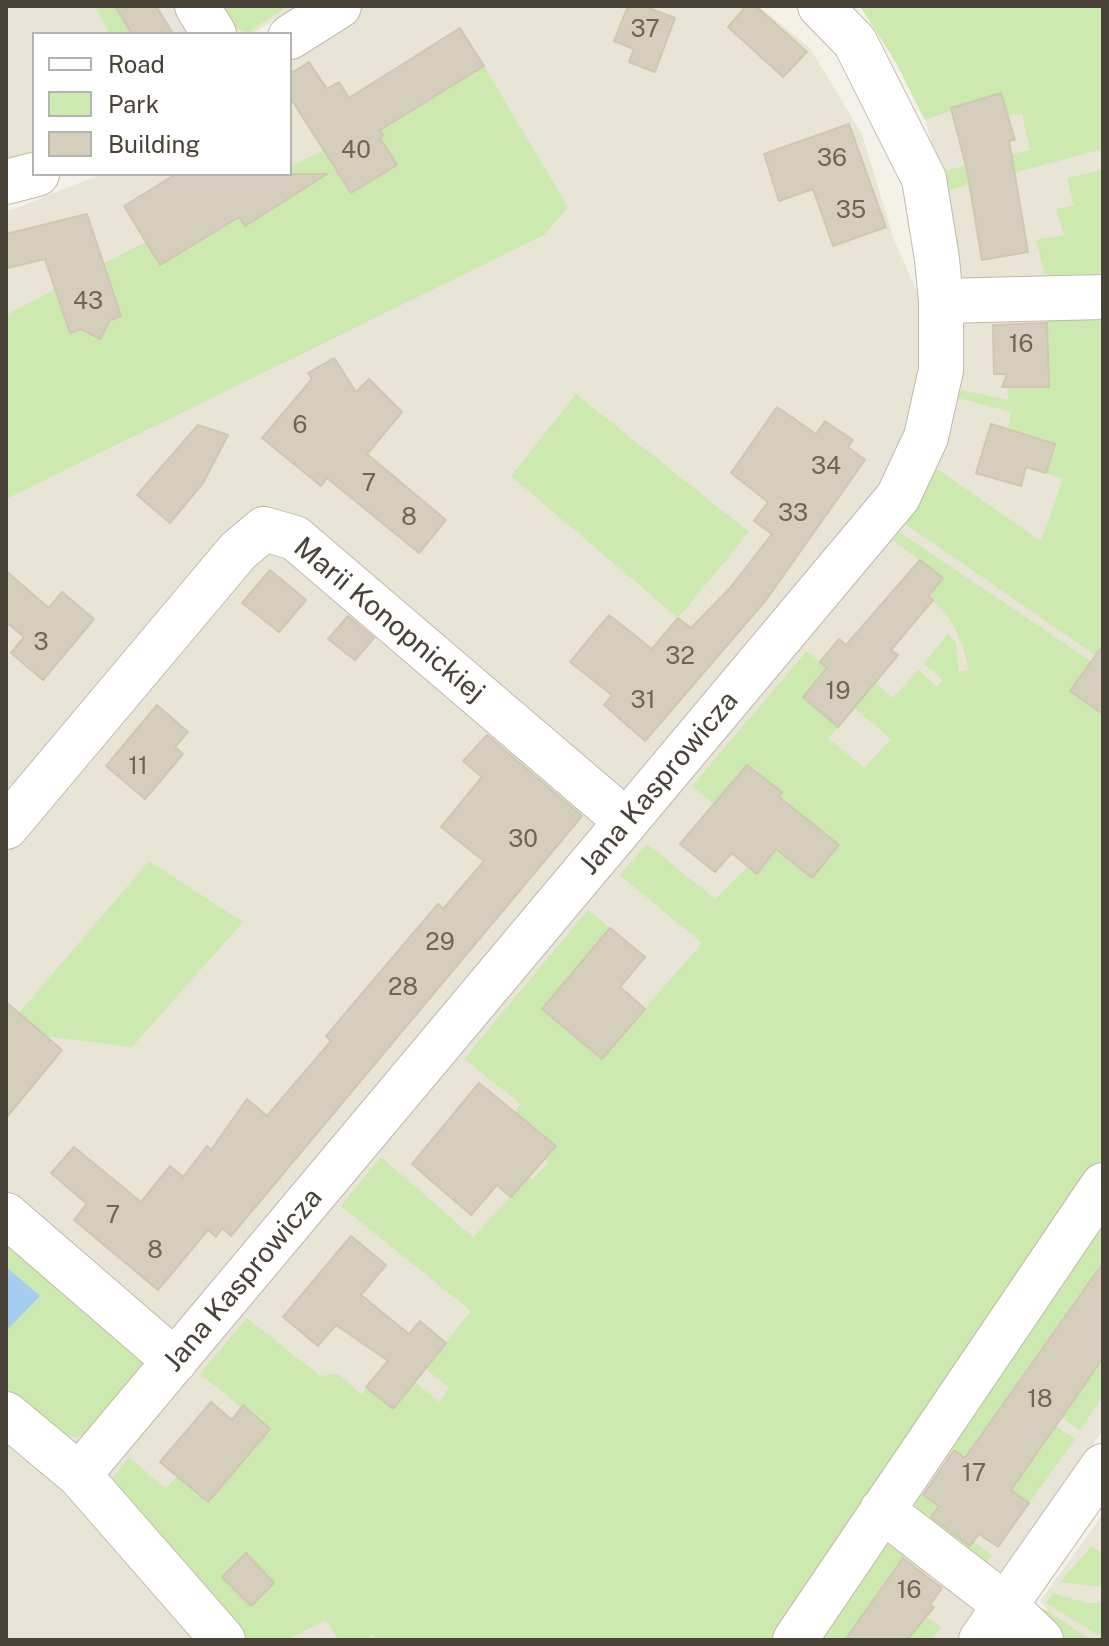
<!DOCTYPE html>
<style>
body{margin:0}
#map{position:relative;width:1109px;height:1646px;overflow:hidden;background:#f4f1e8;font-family:"Public Sans",sans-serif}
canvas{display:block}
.frame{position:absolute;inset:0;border:8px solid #484237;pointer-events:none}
.legend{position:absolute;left:32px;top:32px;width:260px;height:144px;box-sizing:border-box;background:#fff;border:2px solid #b6b3af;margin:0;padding:10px 14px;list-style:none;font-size:24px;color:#484237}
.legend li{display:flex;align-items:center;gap:16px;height:40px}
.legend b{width:40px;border:2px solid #b6b3af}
</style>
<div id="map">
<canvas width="1109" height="1646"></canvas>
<div class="frame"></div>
<ul class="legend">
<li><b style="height:10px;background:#fff"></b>Road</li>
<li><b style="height:22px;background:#cce9b0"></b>Park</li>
<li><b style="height:22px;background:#d6cebd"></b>Building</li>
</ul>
</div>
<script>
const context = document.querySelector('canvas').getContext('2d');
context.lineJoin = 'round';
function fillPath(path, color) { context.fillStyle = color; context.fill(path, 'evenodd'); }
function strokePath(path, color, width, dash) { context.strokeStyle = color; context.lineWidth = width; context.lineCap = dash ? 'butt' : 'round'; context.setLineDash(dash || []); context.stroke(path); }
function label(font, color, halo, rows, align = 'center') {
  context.font = font + ' "Public Sans",sans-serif'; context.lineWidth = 6; context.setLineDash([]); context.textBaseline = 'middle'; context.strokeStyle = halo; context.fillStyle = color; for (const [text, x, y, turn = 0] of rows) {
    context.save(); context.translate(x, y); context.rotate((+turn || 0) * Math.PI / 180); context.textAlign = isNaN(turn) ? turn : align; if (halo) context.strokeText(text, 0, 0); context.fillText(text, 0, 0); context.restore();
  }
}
const residential = new Path2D(`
 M6 6H300L251 34H34V155L6 162Z
 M360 6H758L810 48 862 134 894 240 923 305 1103 307V1430L983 1601 1027 1640H6V212L102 174H290V55Z
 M860 6H1103V280H959L945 191 925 120 895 61Z
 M1103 1514V1640H1071L1040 1601Z`);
const industrial = new Path2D(`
 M115 6H175L190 34H132Z`);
const green = new Path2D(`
 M94 6H115L132 34H110Z
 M223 6H288L248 32 235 28Z
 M860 6H1103V149L945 191 940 172 1030 150 1022 114 1008 115 1001 93 925 120 895 61Z
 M484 66 568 207 544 235 6 499V315L276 174H290V167Z
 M1103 170V276L1045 275 1036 240 1064 235 1056 209 1074 205 1067 178Z
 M1103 314V645L1095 655 904 523 937 469 1041 541 1063 479 1046 473 1055 444 1008 429 1011 412 958 398 961 390 1008 400V387L1048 386 1047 316Z
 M576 394 749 532 678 618 511 476Z
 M899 532 1091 661 1070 691 1103 714V1157L777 1640H377L373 1635 364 1640H338L326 1620 287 1640H243L104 1489 129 1457 166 1489 177 1476 234 1471 270 1430 200 1374 247 1318 320 1376 338 1374 362 1395 366 1387 392 1409 415 1382 439 1402 449 1388 425 1368 471 1311 341 1206 381 1157 473 1237 529 1177 533 1179 548 1163 514 1112 521 1104 464 1059 588 910 610 928 542 1009 562 1026 570 1016 627 1029 702 943 620 875 647 844 715 899 748 866 758 873 775 851 751 830 782 792 766 780 760 788 740 773 714 804 692 786 807 651 827 668 803 698 838 727 828 738 864 768 891 739 854 708 875 683 893 698 918 670 937 686 943 680 924 664 948 633 956 643 959 672 969 670C962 637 953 618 928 596L943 578 893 540Z
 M149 861 243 922 132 1047 45 1036 19 1013Z
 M6 1230 150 1367C131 1390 97 1451 60 1434 41 1426 22 1403 6 1389Z
 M1098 1230 1103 1234V1263L965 1458 947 1445Z
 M1103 1358V1397L1080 1430 1061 1417Z
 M1055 1426 1075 1439 1029 1503 1011 1490Z
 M915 1490 948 1512 943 1520 992 1555 981 1572 916 1527Z
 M887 1545 909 1549 845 1640H814Z
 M1092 1546 1103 1554V1587L1060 1582Z
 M1053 1593 1086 1603H1103V1638L1046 1603Z
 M1043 1608 1091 1640H1051L1033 1623Z
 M926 1617 941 1627 932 1640H905L920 1618Z`);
const water = new Path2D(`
 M6 1267 40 1296 6 1331Z`);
const building = new Path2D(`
 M115 6H156L173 34H132Z
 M628 6H643L675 18 655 72 629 62 634 49 614 41Z
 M746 6H756L807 52 783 77 728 27Z
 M460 28 484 66 380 130 383 135 380 138 397 165 351 193 290 97V74L309 62 327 89 339 82 349 98Z
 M1001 93 1015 140 1009 141 1028 252 982 260 967 170 951 108Z
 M849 124 886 227 833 246 813 189 779 201 764 154Z
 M176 174H327L245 226 239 217 160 265 124 206Z
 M87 214 121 316 110 320 100 339 81 329 70 333 45 259 8 268 6 249V234Z
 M1047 323 1049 387H1002L1007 374H994L993 325Z
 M334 358 356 392 369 379 402 412 367 454 446 520 419 553 327 478 321 486 262 438 312 379 308 373Z
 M777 407 816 434 825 421 853 440 848 447 865 460 766 600 645 741 604 705 612 695 570 662 609 615 652 649 678 618 691 628 729 589 772 534 754 521 768 502 731 473Z
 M991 424 1055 444 1046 473 1026 467 1021 486 976 473Z
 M198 425 228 435 203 483 170 523 137 495Z
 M920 560 943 578 928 596 933 600 891 650 898 655 838 727 803 697 827 668 820 662 839 639 846 645Z
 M270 570 306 600 279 632 242 603Z
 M6 571 49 608 62 592 94 619 43 680 11 653 24 637 6 622Z
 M348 616 374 638 355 660 328 639Z
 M1103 645V714L1070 691Z
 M157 705 188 732 175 747 183 754 145 799 106 766Z
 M487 735 582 816 231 1236 222 1228 216 1237 208 1230 158 1290 74 1220 87 1204 51 1173 74 1147 141 1202 170 1166 183 1177 207 1146 211 1150 247 1099 267 1116 331 1041 326 1036 438 904 443 909 484 861 441 827 482 777 463 761Z
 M747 765 782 792 779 797 839 845 812 878 776 849 757 874 732 853 715 872 680 844Z
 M610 928 645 957 620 987 645 1009 602 1059 542 1009Z
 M6 1002 62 1050 6 1118Z
 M479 1083 556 1146 511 1197 497 1185 471 1215 412 1164Z
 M351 1236 386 1265 361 1295 409 1334 420 1321 446 1343 393 1409 366 1387 388 1361 336 1325 318 1346 283 1317Z
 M1103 1263V1358L1011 1490 1029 1503 998 1547 979 1534 970 1546 931 1517 939 1506 923 1495 954 1450 965 1458Z
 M211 1402 232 1420 243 1405 270 1429 208 1502 160 1462Z
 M246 1553 274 1583 251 1606 222 1577Z
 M903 1558 942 1588 930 1605 934 1607 907 1640H845Z`);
const minor = new Path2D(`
 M197 6 214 34
 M290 37 339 6
 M6 182 37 174
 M941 301 1103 297
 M6 827 238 551 264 529 295 538 626 821
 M6 1215 175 1361
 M6 1414 79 1475 223 1640
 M79 1475 898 497 926 437 941 370V301L937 259 924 179 855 42 820 6
 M882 1510 1005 1605 1041 1640
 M795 1640 1103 1185
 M981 1640 1103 1466`);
const numberNames = [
 ["37",645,30],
 ["40",356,151],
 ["36",832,159],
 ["35",851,211],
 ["43",88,302],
 ["16",1021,345],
 ["6",300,426],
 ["34",826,467],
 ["7",369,484],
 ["33",793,514],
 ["8",409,518],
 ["3",41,643],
 ["32",680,657],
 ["19",838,692],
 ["31",643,701],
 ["11",138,767],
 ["30",523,840],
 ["29",440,943],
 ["28",403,988],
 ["7",113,1216],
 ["8",155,1251],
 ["18",1040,1400],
 ["17",974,1474],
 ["16",909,1591]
];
const streetNames = [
 ["Marii Konopnickiej",389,620,40],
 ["Jana Kasprowicza",659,783,-50],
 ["Jana Kasprowicza",243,1280,-50]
];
fillPath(residential, '#e8e4d6');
fillPath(industrial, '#e7e3dd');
fillPath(green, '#cce9b0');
fillPath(water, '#a4cdf2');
fillPath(building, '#d6cebd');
strokePath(building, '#d1c7b0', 2);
strokePath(minor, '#c0baaa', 46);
strokePath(minor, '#fff', 44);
label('24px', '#6c6558', null, numberNames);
label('28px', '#484237', '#fff', streetNames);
</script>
